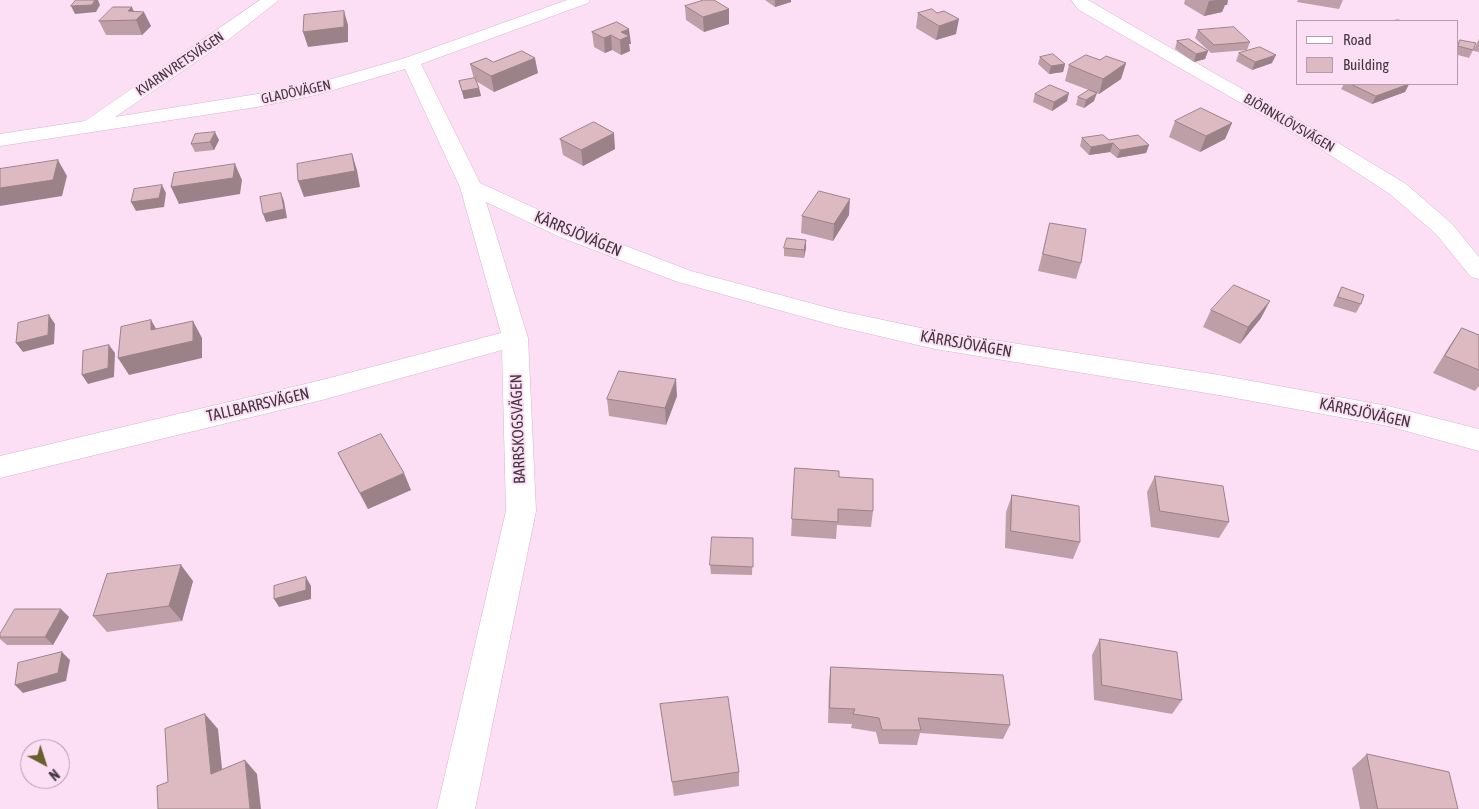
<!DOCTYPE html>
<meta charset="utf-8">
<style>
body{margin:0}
#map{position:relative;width:1479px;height:809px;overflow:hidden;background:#fddff5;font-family:"Asap Condensed",sans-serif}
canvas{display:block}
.legend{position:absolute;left:1296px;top:20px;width:162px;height:65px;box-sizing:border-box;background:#fddff5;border:1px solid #b29cac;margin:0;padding:6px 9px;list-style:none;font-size:15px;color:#42373f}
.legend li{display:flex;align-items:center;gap:10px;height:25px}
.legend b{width:25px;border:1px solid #b29cac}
.north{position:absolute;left:20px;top:739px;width:50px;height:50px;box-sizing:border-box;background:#fddff5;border:1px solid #b29cac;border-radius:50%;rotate:140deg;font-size:14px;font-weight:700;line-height:20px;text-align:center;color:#42373f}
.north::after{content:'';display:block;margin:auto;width:18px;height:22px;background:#685f2b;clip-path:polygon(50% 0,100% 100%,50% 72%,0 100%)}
</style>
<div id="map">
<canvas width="1479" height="809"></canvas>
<ul class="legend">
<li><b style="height:6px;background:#fff"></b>Road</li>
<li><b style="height:14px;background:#ddb9c2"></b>Building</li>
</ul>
<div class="north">N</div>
</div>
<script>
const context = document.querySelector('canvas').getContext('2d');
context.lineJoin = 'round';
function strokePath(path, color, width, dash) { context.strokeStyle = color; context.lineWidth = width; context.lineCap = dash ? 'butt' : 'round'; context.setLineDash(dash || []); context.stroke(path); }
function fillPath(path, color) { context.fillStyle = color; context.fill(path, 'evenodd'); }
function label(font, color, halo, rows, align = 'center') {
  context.font = font + ' "Asap Condensed",sans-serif'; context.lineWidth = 4; context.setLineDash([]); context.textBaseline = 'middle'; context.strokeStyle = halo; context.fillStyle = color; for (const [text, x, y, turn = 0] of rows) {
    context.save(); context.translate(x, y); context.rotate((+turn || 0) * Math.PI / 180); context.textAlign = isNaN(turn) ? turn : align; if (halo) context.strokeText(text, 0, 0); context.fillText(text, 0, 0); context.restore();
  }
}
const minor = new Path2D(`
 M260 0H279L228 40 115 117 307 86 405 58 567 0H590L588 3 421 64 480 183 576 227 691 271 836 310 935 331 1219 375 1388 406 1479 429V451L1388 426 1219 395 935 349 836 326 675 281 560 237 486 202 528 338 536 511 475 809H437L506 511 502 350 322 400 0 478V456L322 380 501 333 460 187 405 69 316 95 257 107 0 146V134L85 121Z
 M1071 0H1088L1219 76 1330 138 1406 184 1452 224 1479 257V279L1471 277 1436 234 1390 194 1316 146 1079 10Z`);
const wall = new Path2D(`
 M765 0H791V2L775 7Z
 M1185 0H1228L1227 5H1225L1222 12 1204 16 1184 4Z
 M1298 0H1343L1339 9 1297 2Z
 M685 6 729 9V24L704 32 686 20Z
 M134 12 151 26 142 35H106L99 21Z
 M918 13 956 34 936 40 916 28Z
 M617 22 631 44H629L630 51 621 55 612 50 605 53 594 47 592 32Z
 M1198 30 1250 42 1247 50 1211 53 1195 38Z
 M1479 39V52L1473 51Z
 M1460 40 1473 50 1469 58 1458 55V44Z
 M1177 41 1208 51 1205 59 1194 62 1175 49Z
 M1239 53 1272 63 1252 70 1236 61Z
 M1040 57 1065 64 1063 72 1049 74 1038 64Z
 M1100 60 1126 63 1121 79 1099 94 1065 81 1069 65Z
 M493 62 538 73 494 92 476 81 479 88 481 96 464 99 459 81 474 79 470 64Z
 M1344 84H1409L1405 92 1372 104 1341 89Z
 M1035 94 1067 101 1052 111 1033 102Z
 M1078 97 1094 101 1084 108 1076 105Z
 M1175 121 1232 123 1225 139 1200 152 1169 137Z
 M1082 138 1109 140 1149 145 1146 153 1117 158 1110 152 1089 155 1080 146Z
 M560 139 615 149 583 166 563 155Z
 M219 140 214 150 195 152 191 144Z
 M849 215 833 241 801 233 802 216Z
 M1050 223 1081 263 1076 279 1038 271Z
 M806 240V248L804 258 784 256V248Z
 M1342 287 1361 304 1356 313 1333 306 1337 296Z
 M1211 310 1261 318 1240 344 1203 327Z
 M1462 328 1479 335V386L1475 391 1433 373 1450 345Z
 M677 396 666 425 609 416 607 399Z
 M338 453 411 490 368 509 346 469Z
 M795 468 839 477 873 511 871 527 837 525 836 539 791 536Z
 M1155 476 1229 522 1219 538 1151 527 1147 492Z
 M1012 495 1080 542 1073 559 1005 548 1006 512Z
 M753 538 752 575 711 574 710 565Z
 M193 581 182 621 107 632 93 616Z
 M69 617 53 645H7L0 639V634Z
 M1100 639 1182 700 1172 714 1094 700 1092 655Z
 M831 667 1010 725 1003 739 920 733 917 745 879 744 876 732 851 728 852 724 828 723 829 682Z
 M660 704 739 772V786L674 796Z
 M1367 754 1458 809H1360L1352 768Z`);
const shadedWall = new Path2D(`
 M95 0H98L100 5 96 12 75 14 71 6Z
 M775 0H791V2L775 7Z
 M1216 0H1228L1227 5H1225L1222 12 1204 16 1209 1Z
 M132 7 137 19 144 12 151 26 142 35 136 20 128 11Z
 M729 9V24L704 32 703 17Z
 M344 11 348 25V42L308 47 303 32Z
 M959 19 956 34 936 40 939 26Z
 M629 29 631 44H629L630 51 621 55 620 40 621 32Z
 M611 35 612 50 605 53 604 38Z
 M1208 51 1205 59 1194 62 1196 54Z
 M1276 55 1272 63 1252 70 1255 62Z
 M535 58 538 73 494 92 491 76Z
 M1126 63 1121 79 1099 94 1103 79Z
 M1065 64 1063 72 1049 74 1051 66Z
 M1409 84 1405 92 1372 104 1376 96Z
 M479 88 481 96 464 99 462 91Z
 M1069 93 1067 101 1052 111 1054 102Z
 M1097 93 1094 101 1084 108 1086 100Z
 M1232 123 1225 139 1200 152 1206 136Z
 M215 132 219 140 214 150 210 142Z
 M614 133 615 149 583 166 581 150Z
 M1113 143 1110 152 1089 155 1091 147Z
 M1149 145 1146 153 1117 158 1120 150Z
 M352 154 357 170 360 187 304 197 298 181Z
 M58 160 67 176 62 196 0 206V188Z
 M235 164 242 180 240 194 179 204 171 187Z
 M162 185 166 193 164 207 136 211 131 202Z
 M281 193 284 201 287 218 266 222 263 214Z
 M850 199 849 215 833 241 834 224Z
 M806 240V248L804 258V250Z
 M1270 301 1261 318 1240 344 1248 327Z
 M49 315 55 324 54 344 23 352 16 343Z
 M151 320 161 337 151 330Z
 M193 321 202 338V358L129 375 118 358Z
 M109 345 115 353 114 377 88 384 82 375Z
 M676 379 677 396 666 425 665 408Z
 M404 473 411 490 368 509 360 493Z
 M181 565 193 581 182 621 169 606Z
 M306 577 311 586V599L279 607 274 599Z
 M61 609 69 617 53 645 45 637Z
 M62 652 70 660 66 681 23 693 15 685Z
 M205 714 218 729 224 788 211 774Z
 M245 760 257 774 261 809H250Z`);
const building = new Path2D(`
 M76 0H95L92 5 71 6Z
 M704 0H714L729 9 703 17 685 6Z
 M113 7H132L128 11 144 12 136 20 99 21Z
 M932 9 937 13 944 11 959 19 939 26 918 13Z
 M344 11V27L303 32 304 15Z
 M1398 20 1402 21H1392Z
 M617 22 629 29 621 32 629 36 620 40 611 35 604 38 592 32Z
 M1234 27 1250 42 1214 45 1198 30Z
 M1189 39 1208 51 1196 54 1177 41Z
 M1460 40 1476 43 1473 50 1458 46Z
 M1260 47 1276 55 1255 62 1239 53Z
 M522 51 535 58 491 76 470 64 486 58 493 62Z
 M1053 54 1065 64 1051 66 1040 57Z
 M1086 55 1100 60 1106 56 1126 63 1103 79 1069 65Z
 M475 78 479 88 462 91 459 81Z
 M1351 84H1409L1376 96Z
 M1050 85 1069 93 1054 102 1035 94Z
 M1089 90 1097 93 1086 100 1078 97Z
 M1201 108 1232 123 1206 136 1175 121Z
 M594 122 614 133 581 150 560 139Z
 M215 132 210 142 191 144 195 134Z
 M1103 135 1109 140 1138 135 1149 145 1120 150 1113 143 1091 147 1082 138Z
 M352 154 355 171 298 181 297 164Z
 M58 160 53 180 0 188V169Z
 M235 164 233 178 171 187 174 173Z
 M162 185 159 198 131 202 134 189Z
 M819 191 850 199 834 224 802 216Z
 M281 193 284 209 263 214 260 197Z
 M1050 223 1086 229 1081 263 1043 254Z
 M787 238 806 240 804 250 784 248Z
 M1234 285 1270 301 1248 327 1211 310Z
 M1342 287 1364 295 1361 304 1338 297Z
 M49 315 48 335 16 343 18 323Z
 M151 320V330L193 321V341L118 358 121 327Z
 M1462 328 1479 335V370L1445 356Z
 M109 345 108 368 82 375 83 351Z
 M619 371 676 379 665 408 607 399Z
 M381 434 404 473 360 493 338 453Z
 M795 468 839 471V477L873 479V511L838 509V522L792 519Z
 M1155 476 1223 486 1229 522 1160 511Z
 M1012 495 1079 506 1080 542 1011 531Z
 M712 537 753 538V567L710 565Z
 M181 565 169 606 93 616 107 574Z
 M306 577V590L274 599V586Z
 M15 609H61L45 637H0V634Z
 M1100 639 1177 652 1182 700 1102 685Z
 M62 652 58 673 15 685 18 663Z
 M831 667 1003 675 1010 725 918 718 921 730H882L879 718 853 714 855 709 830 708Z
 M728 697 739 772 672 782 660 704Z
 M205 714 211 774 245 760 250 809H158L157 786 168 782 165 729Z
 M1367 754 1449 772 1458 809H1378Z`);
const farStreetnames = [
 ["KVARNVRETSVÄGEN",180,64,-34],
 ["GLADÖVÄGEN",296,92,-12],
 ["BJÖRNKLÖVSVÄGEN",1289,123,30]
];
const streetNames = [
 ["KÄRRSJÖVÄGEN",578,234,23],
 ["KÄRRSJÖVÄGEN",966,344,10],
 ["TALLBARRSVÄGEN",258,405,-13],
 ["KÄRRSJÖVÄGEN",1365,413,12],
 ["BARRSKOGSVÄGEN",518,429,-92]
];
strokePath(minor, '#d2b6cb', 1);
fillPath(minor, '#fff');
fillPath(wall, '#be9fa7');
fillPath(shadedWall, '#9b8288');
fillPath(building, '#ddb9c2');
strokePath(building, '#9b8288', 1);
label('14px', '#42373f', '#fddff5', farStreetnames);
label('16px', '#42373f', '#fddff5', streetNames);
</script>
